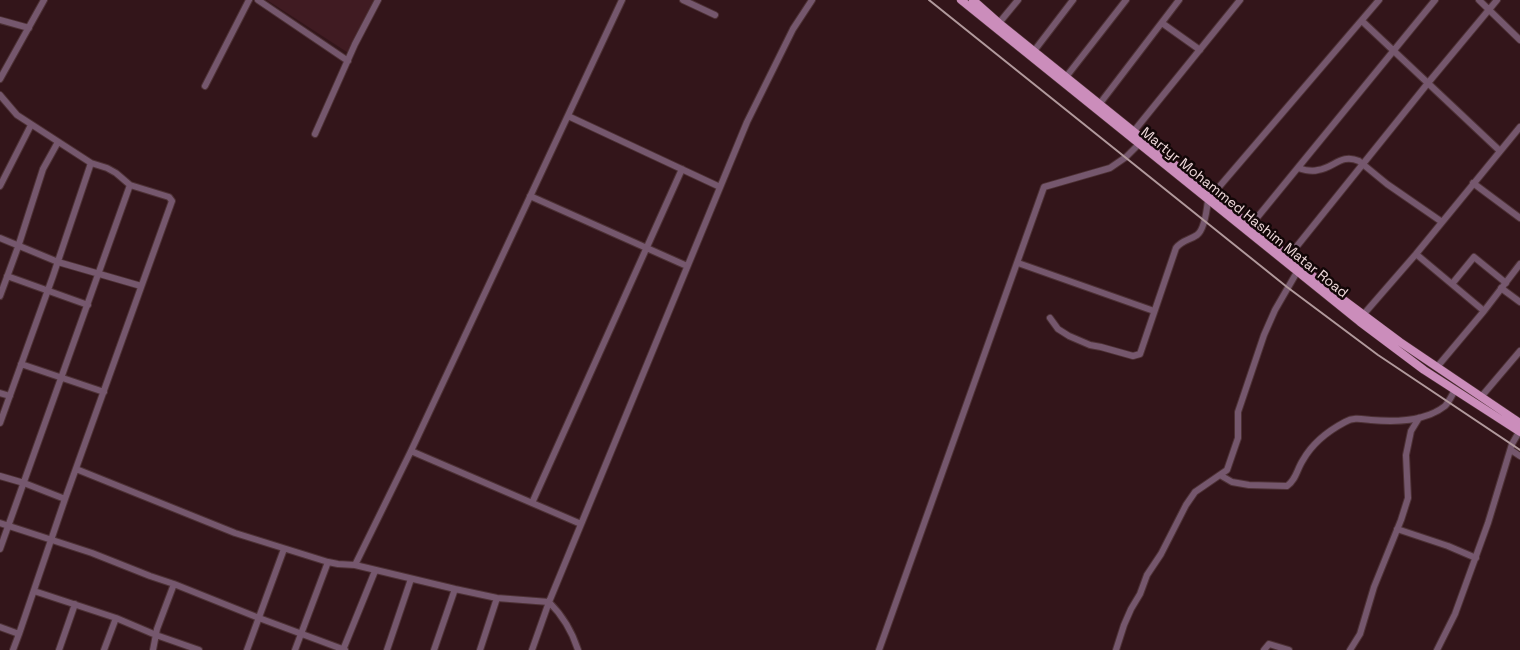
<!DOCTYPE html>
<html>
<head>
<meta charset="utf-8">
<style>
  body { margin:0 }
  canvas { display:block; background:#33151a }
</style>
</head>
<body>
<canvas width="1520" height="650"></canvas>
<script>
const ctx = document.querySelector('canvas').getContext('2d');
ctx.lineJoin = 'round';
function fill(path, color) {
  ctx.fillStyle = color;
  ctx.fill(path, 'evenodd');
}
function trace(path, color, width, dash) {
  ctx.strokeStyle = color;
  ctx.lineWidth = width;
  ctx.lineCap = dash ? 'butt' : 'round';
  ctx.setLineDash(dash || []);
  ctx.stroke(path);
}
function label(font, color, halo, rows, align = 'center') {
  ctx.font = font + ' "Space Grotesk",sans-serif';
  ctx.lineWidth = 5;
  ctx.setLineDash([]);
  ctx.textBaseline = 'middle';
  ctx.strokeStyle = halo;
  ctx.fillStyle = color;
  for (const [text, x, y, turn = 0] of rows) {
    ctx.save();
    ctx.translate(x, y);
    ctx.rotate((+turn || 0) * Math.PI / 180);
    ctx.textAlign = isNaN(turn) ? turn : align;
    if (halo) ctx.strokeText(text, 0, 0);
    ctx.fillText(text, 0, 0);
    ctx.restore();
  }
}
fill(new Path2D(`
  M267,0H375L350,54Z`), '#401b22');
const minor = new Path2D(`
  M258,0L348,61
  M683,0L715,15
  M1479,0L1520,40
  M0,20L29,28
  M1362,21L1500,151
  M999,23L1018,0
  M1162,23L1200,50
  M1034,51L1073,0
  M1066,77L1126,0
  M0,79L44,0
  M205,86L249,0
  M0,95L17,115L91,163L107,168L116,173L130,185L169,197L172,201L65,499
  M1098,106L1179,0
  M568,116L720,187
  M1134,131L1240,0
  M315,134L355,44L378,0
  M1298,168C1304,170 1311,172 1318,170C1334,168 1341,153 1359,161L1387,184L1442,222
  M1473,183L1520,218
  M0,186L31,125
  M1213,194L1379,0
  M530,196L687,266
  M1251,225L1435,0
  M0,238L58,262L141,286
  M1416,254L1484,311
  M1289,256L1428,83L1497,0
  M1018,263L1154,311
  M7,276L88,305
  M1452,284L1474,257L1506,283
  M1501,288L1520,302
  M0,296L18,247L43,169L58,142
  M1363,315L1416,254L1520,127
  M1050,318L1058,329L1069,336L1090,345L1101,347L1133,356L1140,354L1176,248C1182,240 1190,240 1197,235C1204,230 1207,209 1208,200
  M21,364L104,392
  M1437,367L1484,311L1520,264
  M0,393L10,396
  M1481,397L1520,351
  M0,423L53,276L91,163
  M1511,450L1520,456
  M411,451L581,524
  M76,469L235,533L328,562L338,564L355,565L455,589L497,598L549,602C563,616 572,631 578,650
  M1220,475L1232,482L1249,485L1287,486C1296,480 1297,469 1303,460C1312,444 1328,431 1345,422C1354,417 1361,419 1371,420C1395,422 1425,422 1445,406C1449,402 1452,395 1455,390
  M0,476L24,483L65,499L19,634
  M532,503L682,169
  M0,523L92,553L150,576L174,584L157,629L153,650
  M1397,529L1448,546L1476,558
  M0,549L130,185
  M355,565L411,451L622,0
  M174,584L259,618L345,650
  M34,591L116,618L156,635L199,650
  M0,627L19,634L13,650
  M59,650L75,604
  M104,650L116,618
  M247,650L284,549
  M295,650L328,562
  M343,650L375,571
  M387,650L411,579
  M434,650L455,589
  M480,650L497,598
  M532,650L549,602L747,122L793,29L812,0
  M879,650L1044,187L1110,168L1126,157L1139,144
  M1116,650L1124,625L1131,609L1140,594L1147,575L1161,554L1186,505L1195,492L1227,470L1238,438V412L1264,335L1275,310L1297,272
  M1264,650L1269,644L1289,650
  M1350,650L1360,634L1374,587L1401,520L1408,498L1406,455L1411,431L1419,418
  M1437,650L1455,614L1488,523L1512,444L1519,432`);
const major = new Path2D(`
  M961,0L1360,322L1424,370L1520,432
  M973,0L999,23L1333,292L1400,342L1520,423`);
trace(minor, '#4d3135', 8);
trace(major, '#4d3135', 9);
trace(minor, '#75576d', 6);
trace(major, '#cb8dbb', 8);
trace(new Path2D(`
  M929,0L1287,287L1378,355L1520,450`), '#b1999c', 2);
label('14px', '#f0dadc', '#120607', [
  ["Martyr Mohammed Hashim Matar Road",1244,213,39]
]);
</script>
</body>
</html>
